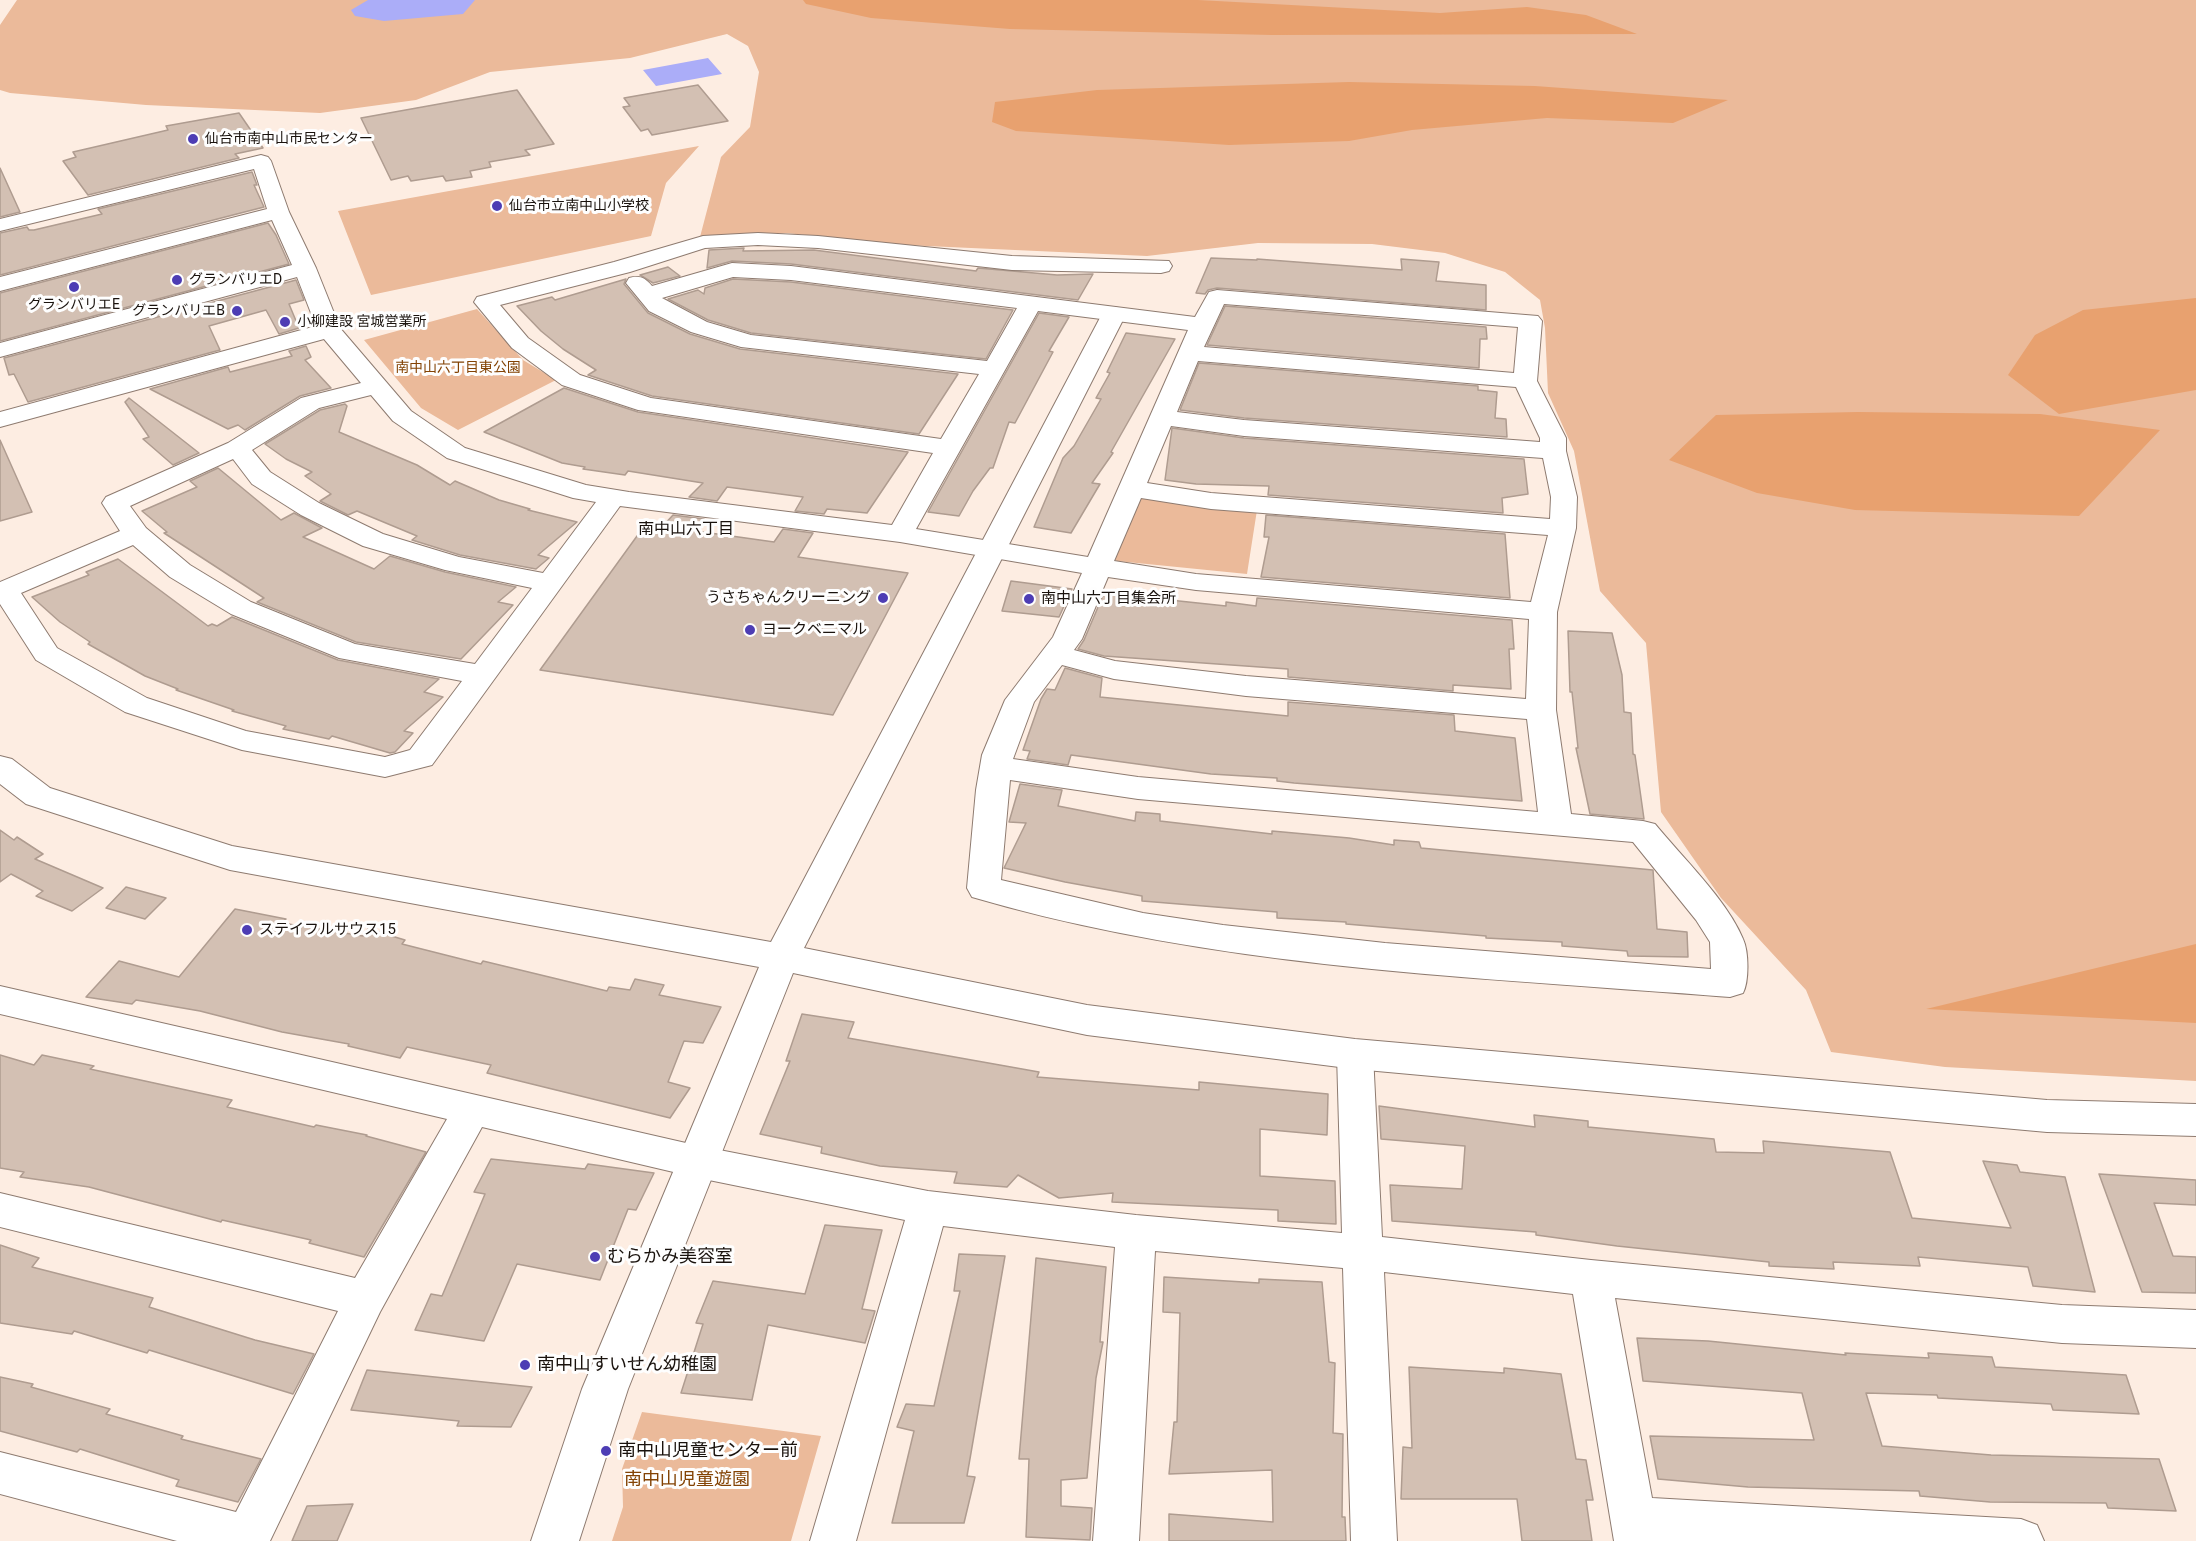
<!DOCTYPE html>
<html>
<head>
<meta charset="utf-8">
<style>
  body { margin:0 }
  canvas { display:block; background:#fdede2 }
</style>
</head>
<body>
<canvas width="2196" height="1541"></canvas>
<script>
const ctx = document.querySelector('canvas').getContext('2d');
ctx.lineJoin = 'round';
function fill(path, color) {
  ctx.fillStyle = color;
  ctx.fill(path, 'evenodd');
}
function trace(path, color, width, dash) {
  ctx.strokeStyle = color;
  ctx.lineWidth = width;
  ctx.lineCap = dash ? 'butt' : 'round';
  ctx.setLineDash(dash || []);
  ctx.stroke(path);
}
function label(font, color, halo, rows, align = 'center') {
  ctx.font = font + ' Roboto,"Noto Sans JP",sans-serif';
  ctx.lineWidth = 6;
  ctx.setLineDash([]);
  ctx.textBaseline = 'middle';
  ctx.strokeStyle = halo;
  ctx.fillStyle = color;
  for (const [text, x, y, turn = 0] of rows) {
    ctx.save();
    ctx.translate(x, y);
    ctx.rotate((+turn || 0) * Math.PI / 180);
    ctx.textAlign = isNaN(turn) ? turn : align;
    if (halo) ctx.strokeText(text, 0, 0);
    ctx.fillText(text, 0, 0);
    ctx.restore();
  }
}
fill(new Path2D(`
  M17,0H2196V1081L1945,1067L1831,1052L1806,990L1721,898L1661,812L1646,643L1600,591L1574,451L1548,393L1545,328L1540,300L1505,272L1445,253L1372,244L1258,243L1147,256L905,245L786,233L700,237L721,157L750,127L759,72L748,46L727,34L630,58L490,72L416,100L320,113L146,105L10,93L0,90V25Z
  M699,146L666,183L651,236L371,295L338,211Z
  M477,309L523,360L556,380L458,430L421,408L364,340Z
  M1141,498L1257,510L1247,574L1117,561L1109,555Z
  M642,1412L821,1436L791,1541H612L623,1507L622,1469Z`), '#ebba9a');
fill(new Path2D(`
  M803,0H1198L1440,13L1527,7L1586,15L1637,34L1272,35L1010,29L871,18L806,4Z
  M1349,82L1535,86L1728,100L1673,123L1547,118L1412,130L1349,141L1229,145L1016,131L992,122L995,102L1097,90Z
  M2196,298V390L2059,414L2008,375L2035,335L2083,310Z
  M1858,412L2040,414L2160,430L2079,516L1855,510L1757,493L1669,460L1716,415Z
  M2196,944V1023L1926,1009Z`), '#e8a16f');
fill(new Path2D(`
  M368,0H475L463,14L384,21L355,16L351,10Z
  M708,58L722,74L656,86L643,70Z`), '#abadf8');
const building = new Path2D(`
  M698,85L728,121L652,135L648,129L641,131L623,107L630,106L624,98Z
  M517,90L554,144L525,150L530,155L489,162L491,167L470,171L472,177L446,181L443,176L411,181L408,176L391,180L361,118Z
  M239,113L263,148L235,154L239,158L88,195L63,161L76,157L73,152L168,130L166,126Z
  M0,168L20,212L0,217Z
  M252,172L257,185H254L264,207L0,275V233L27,227L29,230H34L102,214L98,209Z
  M268,223L276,235L289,264L0,341V293Z
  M744,248L743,251L814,250L976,271L978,268L1057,275L1093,274L1078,300L791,264L732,261L707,268L709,250Z
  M1211,258L1257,260V259L1402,270L1401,259L1439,262L1436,281L1486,285V310L1217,288L1208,290L1205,294L1196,293Z
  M668,267L680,276L653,283L640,275Z
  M626,279L624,284L648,313L690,334L740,349L958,374L919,434L652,396L588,375L596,370L563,349L541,331L517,306L552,297L555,300Z
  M733,279L791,282L1013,310L986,359L751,333L708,320L668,299L698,290L704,294L705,288Z
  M296,280L304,300L289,304L299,328L279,334L266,310L209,326L220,350L28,402L14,374L9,375L4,358Z
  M1225,306L1486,327L1487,339H1480L1479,368L1207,345Z
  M1039,313L1069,317L1049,351L1053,352L1015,423L1009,422L993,468H990L973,491L959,516L928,512Z
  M1126,333L1175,339L1111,452L1113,453L1092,483L1100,484L1071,533L1034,527L1063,458L1074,446L1101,399L1096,398L1110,373L1107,372Z
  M306,346L311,357L305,360L331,388L300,396L245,430L238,425L228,429L150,389L228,367L230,372L292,356L289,351Z
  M1199,363L1478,386V390L1497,392L1495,418L1506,419L1507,437L1244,418L1180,410Z
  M564,388L638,412L908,452L867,513L827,509L824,514L795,511L803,497L727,487L717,501L689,497L703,483L628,471L625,475L583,469L585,467L562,463L484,432Z
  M129,398L199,453L173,465L143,439L149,437L125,402Z
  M345,404L347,406L339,432L417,465L450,485L455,481L499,500L530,509L528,510L577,522L538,555L549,558L536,569L460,555L412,540L417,536L357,511L348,515L320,501L331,494L305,476L312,472L286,459L265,444L320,410Z
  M1172,428L1244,438L1524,459L1528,494L1502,498L1503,513L1268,495L1269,486L1196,484L1165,480Z
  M0,440L32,512L0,521Z
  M218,468L281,520L294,513L322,528L303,537L374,569L390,556L445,572L516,587L498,602L513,605L461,659L356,642L257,602L264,598L164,533L167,532L142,511L197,487L190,481Z
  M673,515L704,519L696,531L774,542L783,529L813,533L798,557L908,573L833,715L540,670L645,525L662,527Z
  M1266,515L1505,534L1510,598L1261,577L1269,537H1264Z
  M118,559L208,626L212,624L217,626L232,617L338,660L439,679L424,692L443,697L404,731L413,733L395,752L390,753L332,736L329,739L283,729L286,726L232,711L234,710L176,690L178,689L145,676L88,644L90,642L60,622L32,597L89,575L86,572Z
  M1011,581L1057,587L1072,589L1059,617L1002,611Z
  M1104,593L1226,606V602L1256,606L1257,598L1512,620L1514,649H1509L1511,689L1453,685V691L1288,677V669L1104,656L1078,649L1084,640Z
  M1568,631L1612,633L1622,675L1624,712L1631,713L1633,754L1635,755L1644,819L1590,814L1576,748H1578L1572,692H1570Z
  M1065,668L1102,678L1100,697L1288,716V702L1454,715L1455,731L1515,738L1522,801L1294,783L1277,781V778L1211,774L1071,755L1068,765L1027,759L1030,751L1023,750L1041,699L1047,689L1055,690Z
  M1020,784L1062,790L1058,806L1135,821L1136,812L1160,814V821L1272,834V831L1349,838L1394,845V840L1419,842L1421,848L1653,870L1657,929L1687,932L1688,957L1628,956L1627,951L1562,946V942L1486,938V936L1346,924V922L1277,918V912L1142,901V896L1065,882L1004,868L1026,823L1009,822Z
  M0,830L14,840L17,837L43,854L35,859L103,888L72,911L36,896L43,891L11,874L0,882Z
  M126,887L166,898L145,919L106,908Z
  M235,909L286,919L282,923L363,936L368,929L405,940L402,944L481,964L483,961L607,991L609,987L630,990L635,979L664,985L659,995L721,1007L703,1043L684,1041L668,1082L690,1088L670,1118L487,1073L491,1065L407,1047L400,1058L348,1046L349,1044L282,1032L200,1011L136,1000L132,1004L86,997L119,961L179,977Z
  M802,1014L854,1022L848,1038L1039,1072L1037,1077L1199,1090V1082L1328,1094L1327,1135L1260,1129V1176L1335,1181L1336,1224L1278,1221V1210L1112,1202L1113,1193L1059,1198L1018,1175L1007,1187L954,1183L957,1172L880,1166L821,1153L822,1147L760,1134L790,1061H786Z
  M0,1055L34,1065L42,1055L94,1066L90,1069L232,1100L227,1107L314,1127L316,1125L367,1135L366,1136L426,1152L364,1257L309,1243L311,1240L222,1220L221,1222L89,1187L20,1177L24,1172L0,1168Z
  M1379,1106L1535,1127L1534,1115L1588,1121V1127L1714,1139L1716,1152L1764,1153L1763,1141L1890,1152L1912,1218L2011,1228L1983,1161L2017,1165L2020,1172L2065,1177L2095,1292L2033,1286L2028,1267L1918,1257L1920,1266L1833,1262L1834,1269L1769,1266V1262L1617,1246L1536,1235V1232L1392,1221L1390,1185L1462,1189L1465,1146L1381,1139Z
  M491,1159L585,1169L588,1164L654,1173L636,1210L628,1209L600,1280L517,1264L484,1341L415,1330L431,1294L442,1296L485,1194L474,1192Z
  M2099,1174L2196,1180V1205L2154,1203L2173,1256L2196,1257V1293L2142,1292Z
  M825,1225L882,1230L862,1309L875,1311L865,1343L768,1325L752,1400L681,1393L703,1324L696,1323L713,1281L805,1294Z
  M0,1245L39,1258L32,1267L153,1298L149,1307L255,1340L314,1354L293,1394L149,1350L147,1353L74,1331L72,1334L0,1323Z
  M959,1254L1005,1256L967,1476L975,1477L964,1523H892L914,1431L897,1427L906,1404L934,1406L960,1291H954Z
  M1036,1258L1106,1267L1100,1342H1103L1096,1378L1087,1478L1061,1480V1506L1092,1508L1090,1540L1026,1537L1029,1459H1019Z
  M1164,1277L1259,1283V1279L1322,1282L1329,1362L1335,1363L1333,1433L1343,1434L1342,1517H1345L1346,1541H1169V1514L1273,1522L1272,1470L1169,1474L1174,1422H1177L1180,1313L1163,1312Z
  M1637,1338L1708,1341L1846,1355L1845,1353L1929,1358L1928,1353L1992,1357L1995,1367L2126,1375L2139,1414L2053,1410L2051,1404L1938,1398L1937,1395L1866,1393L1882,1446L1991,1455L2159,1459L2176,1511L2108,1508L2106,1503L1990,1502L1920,1496L1919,1491L1748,1487L1658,1479L1650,1436L1814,1440L1802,1393L1643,1381Z
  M1409,1367L1504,1373V1368L1561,1374L1576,1459L1586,1460L1593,1500H1586L1592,1541H1522L1517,1499H1401L1403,1447L1412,1448Z
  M367,1370L532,1387L511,1427L457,1426L459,1421L351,1410Z
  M0,1377L33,1384L31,1387L110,1409L106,1414L183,1436L181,1439L261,1459L238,1502L176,1486L179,1480L80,1449L77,1452L0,1431Z
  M353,1504L337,1541H292L307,1506Z`);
fill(building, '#d3c0b3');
trace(building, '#af9c90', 1.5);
const minor = new Path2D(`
  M261,155L268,157L271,161L289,212L316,268L340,328L411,411L465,448L586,485L629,492L892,525L933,453L638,410L562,385L512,348L474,302L477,297L614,262L703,236L758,233L818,236L1012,256L1169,261L1172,266L1169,271L1161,273L1012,270L818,248L758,245L705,248L630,272L500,305L528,338L580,375L651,398L941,439L979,374L741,347L691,332L649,311L626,283L629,278C640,275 645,278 652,286L732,263L791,266L1195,317L1209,292L1217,290L1538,316L1542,321L1537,381L1566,438V451L1577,497L1576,528L1557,612L1556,710L1571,814L1643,821L1655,824C1682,857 1727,900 1743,939C1749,952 1749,982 1743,993L1730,997C1477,977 1217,969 972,897L967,888L976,790L982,755L1005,700L1053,637L1082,573L900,542L620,506L432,765L385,777L242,750L125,712L36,660L0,604V582L120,531L102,503L106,497L228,443L301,398L361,383L324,339L0,427V412L316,326L297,277L0,357V343L292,265L272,220L0,291V277L267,209L254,169L0,231V219ZM733,277L791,280L1017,308L987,361L751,335L707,322L662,298ZM1224,304L1518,327L1514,373L1204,347ZM1038,311L1188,330L1088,557L916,529ZM1198,361L1516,387L1540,438V442L1244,420L1177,412ZM371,395L393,421L447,458L573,498L596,502L543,573L459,557L383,534L319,503L270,472L252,450L319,408ZM1171,426L1244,436L1543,458L1551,497L1550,519L1211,493L1147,483ZM233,459L252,484L301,515L363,546L445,570L532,588L475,664L355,644L251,602L190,565L146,528L130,506ZM1141,498L1211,509L1548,535L1531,602L1196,574L1114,561ZM133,545L170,577L231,614L339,658L462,681L410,750L385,757L246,731L147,698L57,648L21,593ZM1108,577L1196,590L1529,619L1526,699L1246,676L1115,661L1074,650L1082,639ZM1062,665L1114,679L1246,696L1527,719L1538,812L1138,777L1013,759L1034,702ZM1010,780L1138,799L1633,842L1696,920L1710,942L1711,969L1385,943L1223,925L1143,913L1001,880Z
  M0,986L699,1146L928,1191L1136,1215L1342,1233L1337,1054L1342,1044L1355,1040L1368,1044L1373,1054L1382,1237L1591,1260L2062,1305L2196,1310V1348L2062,1343L1615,1298L1652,1498L2021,1519L2037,1525L2044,1541H1614L1573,1294L1384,1272L1397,1541H1351L1343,1268L1155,1251L1139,1541H1093L1115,1247L943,1226L856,1541H810L905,1220L699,1178L482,1127L380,1312L270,1541H177L0,1494V1452L236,1512L338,1311L0,1227V1193L355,1278L447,1119L0,1014Z`);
const tertiary = new Path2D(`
  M1114,307L1122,309L1126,314L804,948L1087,1005L1355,1039L2047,1100L2196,1104V1136L2047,1132L1355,1069L1087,1035L793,973L628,1389L579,1541H531L582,1389L759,967L230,870L26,804L0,784V756L12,759L50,788L232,846L771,942L1102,314L1106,309Z`);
trace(minor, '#8e7b70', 2);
trace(tertiary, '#8e7b70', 2);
fill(minor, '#fff');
fill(tertiary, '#fff');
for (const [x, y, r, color] of [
  [193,139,6,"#4d3db4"],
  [497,206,6,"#4d3db4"],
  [177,280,6,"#4d3db4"],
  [74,287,6,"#4d3db4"],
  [237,311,6,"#4d3db4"],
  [285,322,6,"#4d3db4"],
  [883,598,6,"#4d3db4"],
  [1029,599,6,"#4d3db4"],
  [750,630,6,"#4d3db4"],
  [247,930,6,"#4d3db4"],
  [595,1257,6,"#4d3db4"],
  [525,1365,6,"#4d3db4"],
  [606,1451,6,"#4d3db4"]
]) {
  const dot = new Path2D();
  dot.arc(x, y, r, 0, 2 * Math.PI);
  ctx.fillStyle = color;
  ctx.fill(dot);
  trace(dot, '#fefefe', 2);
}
label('14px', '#19120d', '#fefefe', [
  ["仙台市南中山市民センター",205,139],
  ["仙台市立南中山小学校",509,206],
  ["グランバリエD",189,280],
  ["グランバリエE",74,305,"center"],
  ["グランバリエB",225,311,"right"],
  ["小柳建設 宮城営業所",297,322]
], 'left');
label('14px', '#834304', '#fefefe', [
  ["南中山六丁目東公園",458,368]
]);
label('15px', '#19120d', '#fefefe', [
  ["うさちゃんクリーニング",871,598,"right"],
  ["南中山六丁目集会所",1041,599],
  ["ヨークベニマル",762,630],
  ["ステイフルサウス15",259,930]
], 'left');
label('16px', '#19120d', '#fefefe', [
  ["南中山六丁目",686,530]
]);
label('18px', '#19120d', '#fefefe', [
  ["むらかみ美容室",607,1257],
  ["南中山すいせん幼稚園",537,1365],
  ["南中山児童センター前",618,1451]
], 'left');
label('18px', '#834304', '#fefefe', [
  ["南中山児童遊園",687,1480]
]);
</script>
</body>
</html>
